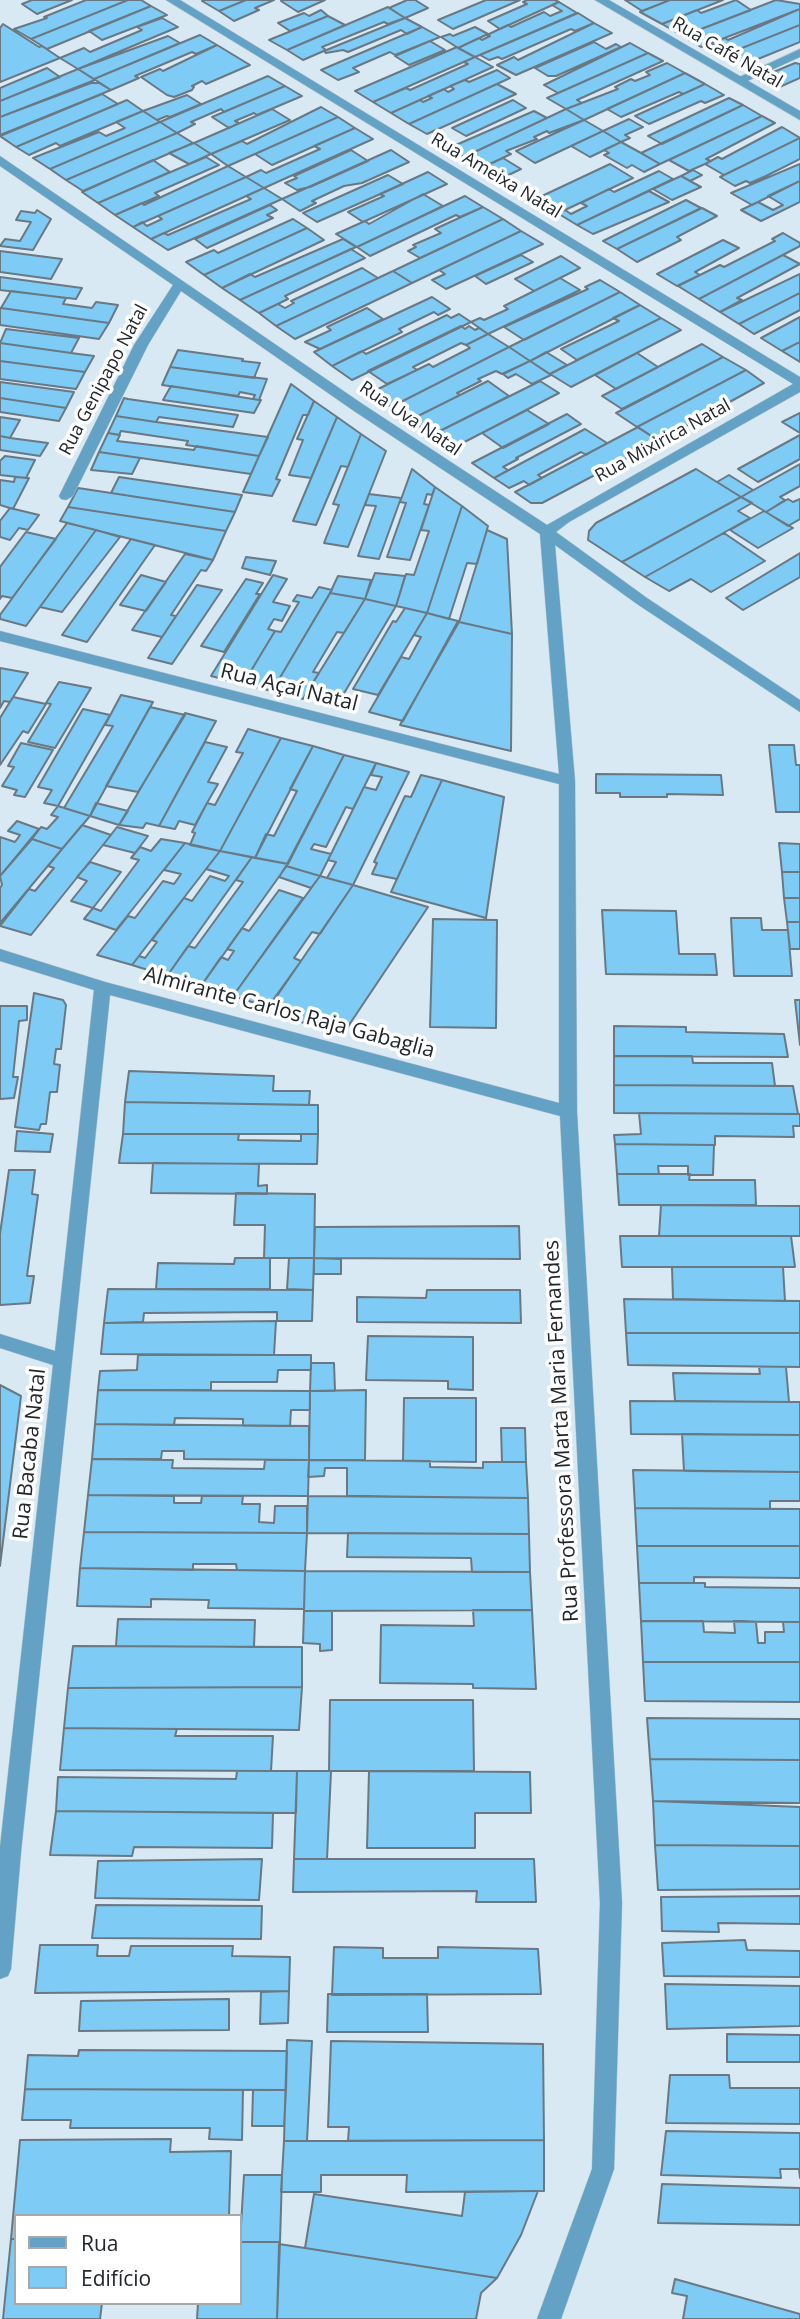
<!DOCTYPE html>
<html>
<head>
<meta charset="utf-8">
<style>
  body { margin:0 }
  #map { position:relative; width:800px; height:2319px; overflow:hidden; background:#d8e9f4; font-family:"Open Sans",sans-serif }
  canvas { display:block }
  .legend { position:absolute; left:14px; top:2214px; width:228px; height:91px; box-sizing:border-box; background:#fff; border:2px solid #a6a9aa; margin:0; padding:9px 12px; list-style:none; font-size:21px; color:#21272b }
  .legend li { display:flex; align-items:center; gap:14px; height:35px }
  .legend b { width:35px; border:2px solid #a6a9aa }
</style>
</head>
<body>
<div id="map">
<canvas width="800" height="2319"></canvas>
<ul class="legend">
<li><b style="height:9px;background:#63a2c4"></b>Rua</li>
<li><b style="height:19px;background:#7eccf6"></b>Edifício</li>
</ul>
</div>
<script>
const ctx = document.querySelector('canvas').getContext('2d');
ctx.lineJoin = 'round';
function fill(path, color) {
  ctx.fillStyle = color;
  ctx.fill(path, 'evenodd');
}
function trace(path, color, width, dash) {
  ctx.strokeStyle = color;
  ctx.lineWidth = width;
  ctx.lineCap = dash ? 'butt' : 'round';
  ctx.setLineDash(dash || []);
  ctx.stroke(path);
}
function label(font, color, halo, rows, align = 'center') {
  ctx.font = font + ' "Open Sans",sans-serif';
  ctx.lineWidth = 7;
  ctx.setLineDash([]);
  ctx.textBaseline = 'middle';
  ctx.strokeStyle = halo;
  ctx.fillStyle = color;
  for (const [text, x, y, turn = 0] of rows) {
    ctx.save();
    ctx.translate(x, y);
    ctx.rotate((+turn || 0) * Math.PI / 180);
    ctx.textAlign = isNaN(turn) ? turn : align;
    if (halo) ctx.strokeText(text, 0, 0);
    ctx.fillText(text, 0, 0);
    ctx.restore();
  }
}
const building = new Path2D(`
  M32,0H72L37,14L22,4Z
  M86,0H128L31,39L14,29L47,18L44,17Z
  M128,0H141L151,6L47,49L31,39Z
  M205,0H246L219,11L202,1Z
  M246,0H274L255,8L259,10L234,21L219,11Z
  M284,0H325L298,12L281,1Z
  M407,0H415L428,8L405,18L389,8Z
  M486,0H520L453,29L438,20Z
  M555,0L559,2L500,29L488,21L527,4L523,2L527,0Z
  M625,0H670L642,11Z
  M670,0H723L662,24L640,12Z
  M736,0L751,10L683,36L662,24L697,10L701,13Z
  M776,0L800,4V9L701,47L683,36Z
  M559,2L577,13L475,57L458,48L479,38L482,40L490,36L487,35L508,25L511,27L544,12L550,16L562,11L552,5Z
  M151,6L167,15L102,40L89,31Z
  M388,7L405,18L388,24L384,22L322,47L326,50L303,60L287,50Z
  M800,9V25L727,54L711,43L725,38L728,40Z
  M321,10L328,16L290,31L278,23L304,13L309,16Z
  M578,13L594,23L575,31L571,29L502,59L498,57L489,60L480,55Z
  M328,16L345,25L287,50L269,40Z
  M162,18L178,27L78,69L60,58L84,48L90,52L142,30L137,27Z
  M405,18L422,27L407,34L401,30L348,52L343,50L326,53L324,51Z
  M594,23L612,33L516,75L497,65L514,57L518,60Z
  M3,24L39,47L42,46L60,58L0,82V28Z
  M800,25V42L758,59L745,64L727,54Z
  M422,27L440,37L395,55L390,52L353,68L359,72L338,80L321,70Z
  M475,27L488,34L458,48L441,37L450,34L453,36Z
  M200,35L217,45L196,54L192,52L135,76L139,78L111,90L94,79Z
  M168,36L180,43L94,79L78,69Z
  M430,41L445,50L409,65L395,56Z
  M594,42L606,49L616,44L621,47L556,76H548L535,68Z
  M630,43L648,53L558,93L544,85Z
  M217,45L250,65L206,84L202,81L192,86L194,87L192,90L174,97L167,95L141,77L160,69L163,71Z
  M457,47L475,57L373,102L355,91Z
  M648,53L663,61L577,100L582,103L566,109L547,98Z
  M475,57L493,67L391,113L373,102L406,88L410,90L468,64L464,62Z
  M667,63L685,73L584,120L566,109L618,89L615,87L631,79L635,81L650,75L646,72Z
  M795,63L800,64V78L775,89L757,79Z
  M47,68L60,77L0,101V88Z
  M78,69L95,80L0,117V101Z
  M497,70L510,78L409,124L391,113L420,100L423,102L432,98L428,96L444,89L448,92L454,89L450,86L465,80L469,82Z
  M685,73L705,84L683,94L679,92L621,117L607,109Z
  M268,76L285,86L224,112L221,109L191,122L195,124L177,133L160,122Z
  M91,83H99L111,90L0,135V117Z
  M497,84L516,94L427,134L409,124Z
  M705,84L724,95L705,103L701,101L649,124L635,116Z
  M285,86L302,96L257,115L254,113L235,121L239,123L229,128L212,117Z
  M102,94L118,104L16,147L0,136Z
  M187,95L201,104L170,117L167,116L157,120L143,111Z
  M729,98L743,105L662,144L648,136Z
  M127,100L143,111L60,146L56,143L29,155L16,147Z
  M513,100L526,108L466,136L452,128Z
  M743,105L762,116L660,164L641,153Z
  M321,107L338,117L228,166L211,154L242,141L247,144Z
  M272,109L290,120L211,154L194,143Z
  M566,109L584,120L549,133L547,131L534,137L537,139L506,151L511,154L481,168L464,157Z
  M143,111L160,122L50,169L33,158L99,132L106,136L125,128L116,122Z
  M534,111L547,118L464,157L449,148Z
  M762,116L775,123L706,159L711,161L705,164L689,171L669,160Z
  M338,117L355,128L272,165L255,154Z
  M629,119L643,127L625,135L630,138L621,142L603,131Z
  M584,120L603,131L535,163L516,151Z
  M160,122L177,133L66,180L50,169Z
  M782,127L800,138L724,175L705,164L718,157L722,159Z
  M355,128L373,139L264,188L246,177L261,170L266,173L320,149L314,146Z
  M603,131L621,142L590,157L571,146Z
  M177,133L193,143L83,191L66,180Z
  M800,138V159L766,176L750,183L746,181L735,186L720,177Z
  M621,142L641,153L660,164L644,172L632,165L627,168L604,155L609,153L604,150Z
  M194,143L211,154L189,164L169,153Z
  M351,150L368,161L310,187L297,190L285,183L297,178L294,176Z
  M391,150L409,162L362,183L344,186L312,201L316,203L300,211L282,199Z
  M206,157L219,165L155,193L159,196L115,215L98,203Z
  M503,158L521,169L500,179L481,168Z
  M153,160L170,172L98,203L82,192Z
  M610,164L633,178L565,210L542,196Z
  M800,164V181L752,205L731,193Z
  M228,166L246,177L133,227L115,215L142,203L144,205Z
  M693,170L702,175L690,181L681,176Z
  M659,171L673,179L577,225L559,214L565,210L571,214L587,206L581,203L609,189L614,192Z
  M428,172L447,184L363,222L348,212L384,196L380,194Z
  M388,175L403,184L317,222L303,213Z
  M681,176L701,187L672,200L653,189Z
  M246,177L264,188L151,239L133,227L142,222L147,226L162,219L158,216Z
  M800,181V202L761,221L741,210L758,202L773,210L783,205L768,196Z
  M264,188L282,199L168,250L151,239L164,233L168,235L251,199L246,196Z
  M649,191L669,202L593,234L577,225Z
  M423,194L443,206L357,247L336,234L365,221L369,224Z
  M465,196L483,207L460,217L456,215L370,256L357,247Z
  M686,200L701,208L617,249L603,241Z
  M270,205L277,210L267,215L273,218L207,248L195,239Z
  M483,207L503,219L420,258L408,251L416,247L413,245L441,233L435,229Z
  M702,208L717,216L677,237L681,240L637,262L617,249Z
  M37,210L51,219L33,250L0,246L5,239L20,241L31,222L16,220L21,211L35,213Z
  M293,219L307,228L204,275L186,262L214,250L218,253Z
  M503,219L521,231L412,283L393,271Z
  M307,228L324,240L222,288L204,275Z
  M521,231L543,244L446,289L432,280L445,274L439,270Z
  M783,233L800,243V246L699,299L678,286L720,265L724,267L775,241L772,239Z
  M343,239L356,247L240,300L222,288L250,274L255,277Z
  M723,240L739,248L695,272L700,275L677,286L657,274Z
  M351,249L365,258L285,296L288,299L259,313L240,300Z
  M0,251L62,259L51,279L0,272Z
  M521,255L533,262L486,284L475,276Z
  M783,255L800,264L737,298L742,300L720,312L699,299Z
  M561,256L580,268L534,291L515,279Z
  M362,268L378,278L276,326L259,313L278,304L285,308L294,303L291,301Z
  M393,271L412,283L295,339L276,326Z
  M800,274V293L739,324L720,312Z
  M0,277L82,288L76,299L0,290Z
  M560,278L580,290L488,334L471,322L480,318L484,320L508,309L504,306Z
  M600,280L620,292L524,340L504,327L588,289L585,287Z
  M11,291L66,298L63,304L92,308L96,302L118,305L109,323L1,308Z
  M620,292L640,305L530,361L509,347Z
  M800,293V310L754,334L739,324Z
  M432,297L450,309L438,315L434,312L399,329L402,332L332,366L314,352Z
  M640,305L661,318L577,360L561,349L619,321L613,318Z
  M0,308H1L109,323L99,339L0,325Z
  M367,308L383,319L320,349L305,342L331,330L327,327Z
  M459,314L471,322L352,380L332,366L362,351L366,354L447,315L451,318Z
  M800,317V342L782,351L761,338Z
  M661,318L681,330L571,387L550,374Z
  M461,326L465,329L469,326L475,330L479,328L488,334L466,345L461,343L413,367L417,370L387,384L368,371Z
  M6,329L79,338L71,353L0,343Z
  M488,334L509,347L391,407L370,393L429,364L433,367L470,348L466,345Z
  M800,342V362L782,351Z
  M0,343L71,353L94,356L85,372L0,361Z
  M702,344L723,357L622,409L602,396Z
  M509,347L530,361L502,374L496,371L478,379L481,381L457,393L460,395L410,420L391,407Z
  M178,350L243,359L242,361L260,363L254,378L170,367Z
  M546,352L567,365L550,374L530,361Z
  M637,353L658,367L616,389L595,375Z
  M723,357L746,370L637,427L616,413Z
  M0,361L85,372L76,389L0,379Z
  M530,361L551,375L532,384L516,374L508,378L503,374Z
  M170,367L185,369L267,379L259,400L253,399L255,395L240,392L238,396L162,385Z
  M746,370L764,383L659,441L637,427Z
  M488,381L509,396L432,435L410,420Z
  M540,381L559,393L451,449L432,435Z
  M0,382L74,392L66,408L0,398Z
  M291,384L314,401L308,415H303L276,479L280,480L272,496L243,492Z
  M171,386L259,400H261L254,413L163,400Z
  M0,398L66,408L59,421L0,412Z
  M124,398L128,399L238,415L233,427L159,417L156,422L116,416Z
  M314,401L337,417L311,478L289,475L303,440L297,439Z
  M527,410L549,424L503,448L482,433Z
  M800,413V433L782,422Z
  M567,414L581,424L516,458L518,459L503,467L508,470L494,478L472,463Z
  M116,416L156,422L268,437L259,456L186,445L188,441L121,431L119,435L108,433Z
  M0,417L20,420L10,438L0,436Z
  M337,417L361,434L348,467L341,466L316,525L293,521Z
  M638,427L659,441L542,503H531L515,492Z
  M585,429L607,443L586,455L581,452L538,475L542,478L529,485L524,481L509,488L494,478Z
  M108,433L120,435L117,441L194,450L196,446L259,456L251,474L99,452Z
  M361,434L386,451L348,547L324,543L339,505L333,504Z
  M800,435V459L758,482L738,469Z
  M0,436L10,438L48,443L40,456L0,450Z
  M99,452L140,458L132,474L91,470Z
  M5,456L35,460L26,478L0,475V461Z
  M800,464V486L780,497L785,500L766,512L741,497Z
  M412,469L435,487L432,495L427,494L424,504L429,505L410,560L387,557L406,503L400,502Z
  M696,469L741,497L622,562L588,540L589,531L596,523Z
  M729,475L753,490L741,497L717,482Z
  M15,477L29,478L13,509L0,505V480L14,482Z
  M119,477L242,495L235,512L111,493Z
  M435,487L462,506L427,613L396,606L406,574L414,575L429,531L421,530Z
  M78,488L111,493L235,512L226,531L68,507Z
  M369,494L401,498L379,559L358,556L376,506L365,505Z
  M741,497L752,503L738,511L750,518L645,577L622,562Z
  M788,499L793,502L800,499V519L788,526L766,512Z
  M462,506L488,526L477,564L467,563L449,619L427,613Z
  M68,507L226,531L213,560L60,521Z
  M10,508L39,515L28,530L19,528L10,540L0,537V521Z
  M764,511L793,528L758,548L730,530Z
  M67,523L96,530L26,626L0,619V615Z
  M96,530L120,537L62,612L40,607Z
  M487,530L507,539L512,634L459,622Z
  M26,532L56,539L12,598L2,596L0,599V567Z
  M724,533L765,561L711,592L691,579L669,591L645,577Z
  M131,539L155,545L87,642L62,635Z
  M800,553V577L743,610L726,598Z
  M185,554L213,560L206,571L201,570L171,615L176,616L162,637L132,630Z
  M246,557L276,561L270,575L242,568Z
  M375,573L405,576L396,606L365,599Z
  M141,575L166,582L146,611L120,605Z
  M273,575L287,579L273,602L290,606L282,621L274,619L268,629L275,631L243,684L211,676Z
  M338,576L371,580L365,599L330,593Z
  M246,579L263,583L256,594H260L224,652L201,646Z
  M197,585L222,590L172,664L148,658Z
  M319,587L332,590L272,691L243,684L275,631L281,632L299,602L293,601L297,595L312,598Z
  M330,593L365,599L344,633L337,632L313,672L319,673L303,699L272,691Z
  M365,599L396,606L340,700L307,692Z
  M405,608L427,613L378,695L353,689L393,621L396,622Z
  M427,613L458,621L403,721L369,712L401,657L409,659L421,637L414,635Z
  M459,622L512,634L511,751L400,725Z
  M0,668L28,673L10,702L4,701L0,708Z
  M59,682L91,688L55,748L28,742L51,704L46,703Z
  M121,695L153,702L90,816L64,808L113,726L105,725Z
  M13,697L46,704L28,733L23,731L0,765V718Z
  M150,707L185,715L138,792L106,786Z
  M83,709L110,715L58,806L44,803L52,790L38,787Z
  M185,713L216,721L159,826L146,823L143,828L119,825Z
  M248,729L281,738L220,851L190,845L195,833L192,832L207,803L215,805L243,753L236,752Z
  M281,738L313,746L255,858L220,851Z
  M205,742L227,747L208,782L218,784L207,803L195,825L179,821L175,829L159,826Z
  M21,743L53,750L25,797L14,795L17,790L2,786L14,767L8,766Z
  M769,745H794L796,765H800V812H776Z
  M313,746L344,755L288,864L255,858L266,834L274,836L297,791L290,789Z
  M344,755L376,763L353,809L346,807L326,847L314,844L311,849L331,854L320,876L286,866Z
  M376,763L409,772L353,885L327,878L336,862L328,860L364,787L376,790L382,777L371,775Z
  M596,774L721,775L723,795L667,794V797H620V793H596Z
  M421,775L442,780L397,879L372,874L377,863L374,862L405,796L411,797Z
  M442,780L504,797L486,918L391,892Z
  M96,803L128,811L119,825L90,816Z
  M58,806L90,816L62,849L32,839L41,827L47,829L58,817L51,815Z
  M17,821L39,829L0,876V837L15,842L20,835L8,831Z
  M82,825L111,835L31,935L0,926L29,889L35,891L54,868L48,866Z
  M117,827L148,836L135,853L103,845Z
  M32,839L62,849L0,923V888L2,885L0,876Z
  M161,839L185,843L116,930L84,919L93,908L101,911L139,860L131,858L140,847L151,851Z
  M185,843L220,851L132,965L97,955L128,916L135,918L163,881L174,884L181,874L164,870Z
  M779,843L800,844V872H782Z
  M220,851L252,857L167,976L132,965L139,956L145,958L157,942L152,940L184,898L192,901L210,876L225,881L229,876L206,869Z
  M252,857L288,864L201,986L167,976L188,946L195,948L243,882L236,880Z
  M90,862L121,872L93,908L71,901L87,881L77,877Z
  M286,866L320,876L311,888L279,877Z
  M782,872H800V898H784Z
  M320,876L353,885L320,934L312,932L294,958L301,961L268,1007L233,996Z
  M353,885L428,907L343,1034L266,1012Z
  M279,890L303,898L233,996L201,986L221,957L228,960L234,951L227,949L242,928L249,931Z
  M784,898H800V922H787Z
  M602,910L676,911L679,954H715L717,975L606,974Z
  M731,918H761L762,930H788L792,976H734Z
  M433,919L497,920L496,1028L430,1027Z
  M787,922H800V949H790Z
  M34,993L63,1000L66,1005L61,1049H56L54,1064L60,1065L57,1092H50L46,1124H41L39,1130L15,1127Z
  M795,1000H800V1045Z
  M0,1006H27V1020L19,1021L13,1077H18L14,1098L0,1099Z
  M614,1026L686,1027V1032L784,1034L788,1057L614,1056Z
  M614,1056H692L693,1063H772L775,1086L614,1085Z
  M129,1071L274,1076L273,1091H310L309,1105L125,1102Z
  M614,1085L793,1086L798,1114L614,1113Z
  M125,1102L318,1105V1134H123Z
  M639,1113L800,1114V1126H793L794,1137L715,1136V1145L615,1144L614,1135L641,1134Z
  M17,1131L53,1134L50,1152L15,1151Z
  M123,1134H239L238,1140L301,1141V1134H318L317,1164L119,1163Z
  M615,1144L714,1145L713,1175H688V1166H658L659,1174H617Z
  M153,1163L259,1164L258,1186L267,1185V1194L151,1193Z
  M9,1170H35L32,1194L38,1195L27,1276H34L30,1303L0,1305V1234Z
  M617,1174H690L689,1180H755L756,1205H619Z
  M236,1193L315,1194L314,1258H264L265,1225H234Z
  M661,1205L800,1206V1236H659Z
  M519,1226L520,1259L314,1258L315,1227Z
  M620,1236H791L795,1267H622Z
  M235,1258H270V1289H156L158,1263L234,1264Z
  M289,1258H314L313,1290L287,1289Z
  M314,1258L341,1259V1274H314Z
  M672,1267H783L785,1301L673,1299Z
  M108,1289L313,1290L312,1321H277V1312L144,1313L143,1322L104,1323Z
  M427,1290H520L521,1323L357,1322V1297L426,1298Z
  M624,1299L800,1301V1333H626Z
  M276,1321L274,1355L101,1354L104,1323Z
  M626,1333H800V1367L628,1365Z
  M368,1336L473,1337V1390L448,1389V1381L366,1380Z
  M138,1355H311V1370H278L277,1382H211V1390H98L100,1371L137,1370Z
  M311,1363H334L335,1391H310Z
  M759,1367H786L789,1402L675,1401L673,1373L760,1374Z
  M0,1385L21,1396L0,1566Z
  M98,1390L310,1391V1410H291L290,1426H243V1419L175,1418L174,1425L95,1424Z
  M366,1390L365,1460H309L310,1391Z
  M404,1398H476V1462L403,1461Z
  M630,1401L800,1402V1435L631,1434Z
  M95,1424L309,1426V1460L184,1459V1451H162L161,1459H92Z
  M501,1428H525L526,1462H502Z
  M682,1434L800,1435V1472L684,1471Z
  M92,1459L173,1460L172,1468L264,1469L265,1460H309L308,1496L88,1495Z
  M309,1460L430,1461V1467L483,1468V1462H526L528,1498L347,1496V1468H325L324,1476L308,1477Z
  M633,1470L800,1472V1501H770V1509L635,1508Z
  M88,1495L174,1496V1503H201L202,1496H243L242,1504H260L259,1522L274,1523L275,1506H307V1533L84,1532Z
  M308,1496L528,1498L529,1534L307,1533Z
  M635,1508L800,1509V1546H637Z
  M84,1532L307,1533L305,1571L237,1570L236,1564H193V1570L80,1568Z
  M348,1533L529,1534L530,1572H472L471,1558L347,1557Z
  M637,1546H800V1578L694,1577V1583H639Z
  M80,1568L305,1571L304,1609L208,1608L209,1600L151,1599V1607L77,1606Z
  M305,1571L530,1572L532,1610L304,1611Z
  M639,1583H705V1587L800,1588V1622L641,1621Z
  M473,1610H532L536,1689L473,1688V1684L380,1683L381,1625L474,1626Z
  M304,1611H332V1650L320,1651V1644L303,1643Z
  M118,1619L255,1620L254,1647L116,1646Z
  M641,1621H703L704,1632L735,1633L734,1621L756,1622L758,1643H765V1632H784L783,1622H800V1662H643Z
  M73,1646L302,1647V1687L68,1688Z
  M643,1662H800V1702L645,1701Z
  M302,1687L299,1730L64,1728L68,1688Z
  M330,1700H473L474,1771H329Z
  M647,1718L800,1719V1760L650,1759Z
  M64,1728L177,1729L175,1736H273L271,1771L60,1770Z
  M650,1759L800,1760V1803L653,1801Z
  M237,1771H297L296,1813L56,1811L58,1777L236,1779Z
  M297,1771H331L327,1859H294Z
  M369,1771L530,1772L531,1813H475V1848H367Z
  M653,1801L800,1807V1846L655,1845Z
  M56,1811L273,1813L272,1848L134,1847L132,1856L50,1855Z
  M655,1845L800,1846V1889L658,1890Z
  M262,1859L259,1900L95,1898L98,1861Z
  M294,1859H534L536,1902H476L477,1891L293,1892Z
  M800,1896V1924L718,1923L719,1932L662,1931L661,1897Z
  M96,1905L262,1906L261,1939L92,1938Z
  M745,1940L747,1950L800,1951V1977L664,1976L662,1943Z
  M40,1945H98L97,1956H129L131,1946H233L232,1956L290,1957L289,1991L35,1993Z
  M334,1947L383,1948V1958H438V1947L538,1949L541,1994L332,1995Z
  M665,1984L800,1986V2026L667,2029Z
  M289,1991L288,2023L260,2024L261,1992Z
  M328,1994H427L428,2032H327Z
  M229,1999V2030L79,2031L81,2001Z
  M727,2034L800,2035V2062H727Z
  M287,2040L312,2041L307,2141H284Z
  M331,2041L543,2044L544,2140L348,2141L349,2127H328Z
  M79,2050L287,2051L286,2090L25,2089L28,2055L78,2056Z
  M670,2075H729L730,2088H800V2124L666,2123Z
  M25,2089L243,2090L242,2140L209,2139L210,2128H70L71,2120H22Z
  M253,2090H286L284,2126H252Z
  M666,2131L800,2133V2178L799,2169H780L781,2178L661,2175Z
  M171,2139L170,2152L231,2151L229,2216H16V2239H11L20,2140Z
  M544,2140V2191L406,2192L407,2175H321V2192H281L284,2141Z
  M244,2175H282L280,2242H240Z
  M662,2184L800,2188V2225L658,2223Z
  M538,2191L521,2235L497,2278L305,2248L314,2194L462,2216L465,2192Z
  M11,2239H16V2303H102L100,2319H3Z
  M240,2242H280L277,2319H197L198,2303H240Z
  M279,2244L305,2248L497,2278L481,2293L476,2319H277Z
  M675,2279L800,2314V2319H683L687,2296L672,2293Z`);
fill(building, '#7eccf6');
trace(building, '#697882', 2);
const service = new Path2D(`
  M800,49V57L743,83L733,80Z`);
const minor = new Path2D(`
  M166,0H180L800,377V392L569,522L556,532L647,598L800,700V712L637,604L555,545L575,781L577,1112L622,1903L614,2169L561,2319H537L592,2169L600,1903L560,1116L110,995L21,1852L11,1969L8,1976L0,1979V1847L53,1365L0,1348V1334L55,1351L94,990L0,961V949L105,982L559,1103V784L0,641V631L559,774L540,534L354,411L181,291L148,345L73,496L66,500L61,499L59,496L134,345L173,285L0,166V156L364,405L547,525L793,384Z
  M595,0H609L800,111V120Z`);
trace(service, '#b7c6d0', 1);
trace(minor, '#b7c6d0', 1);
fill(service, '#63a2c4');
fill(minor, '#63a2c4');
label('18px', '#21272b', '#fff', [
  ["Rua Café Natal",727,53,30],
  ["Rua Ameixa Natal",496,176,31],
  ["Rua Genipapo Natal",104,380,-62],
  ["Rua Uva Natal",410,419,34],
  ["Rua Mixirica Natal",663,441,-29]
]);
label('21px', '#21272b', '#fff', [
  ["Rua Açaí Natal",289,688,14],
  ["Almirante Carlos Raja Gabaglia",289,1013,15],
  ["Rua Professora Marta Maria Fernandes",562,1431,-93],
  ["Rua Bacaba Natal",30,1454,-84]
]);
</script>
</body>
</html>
